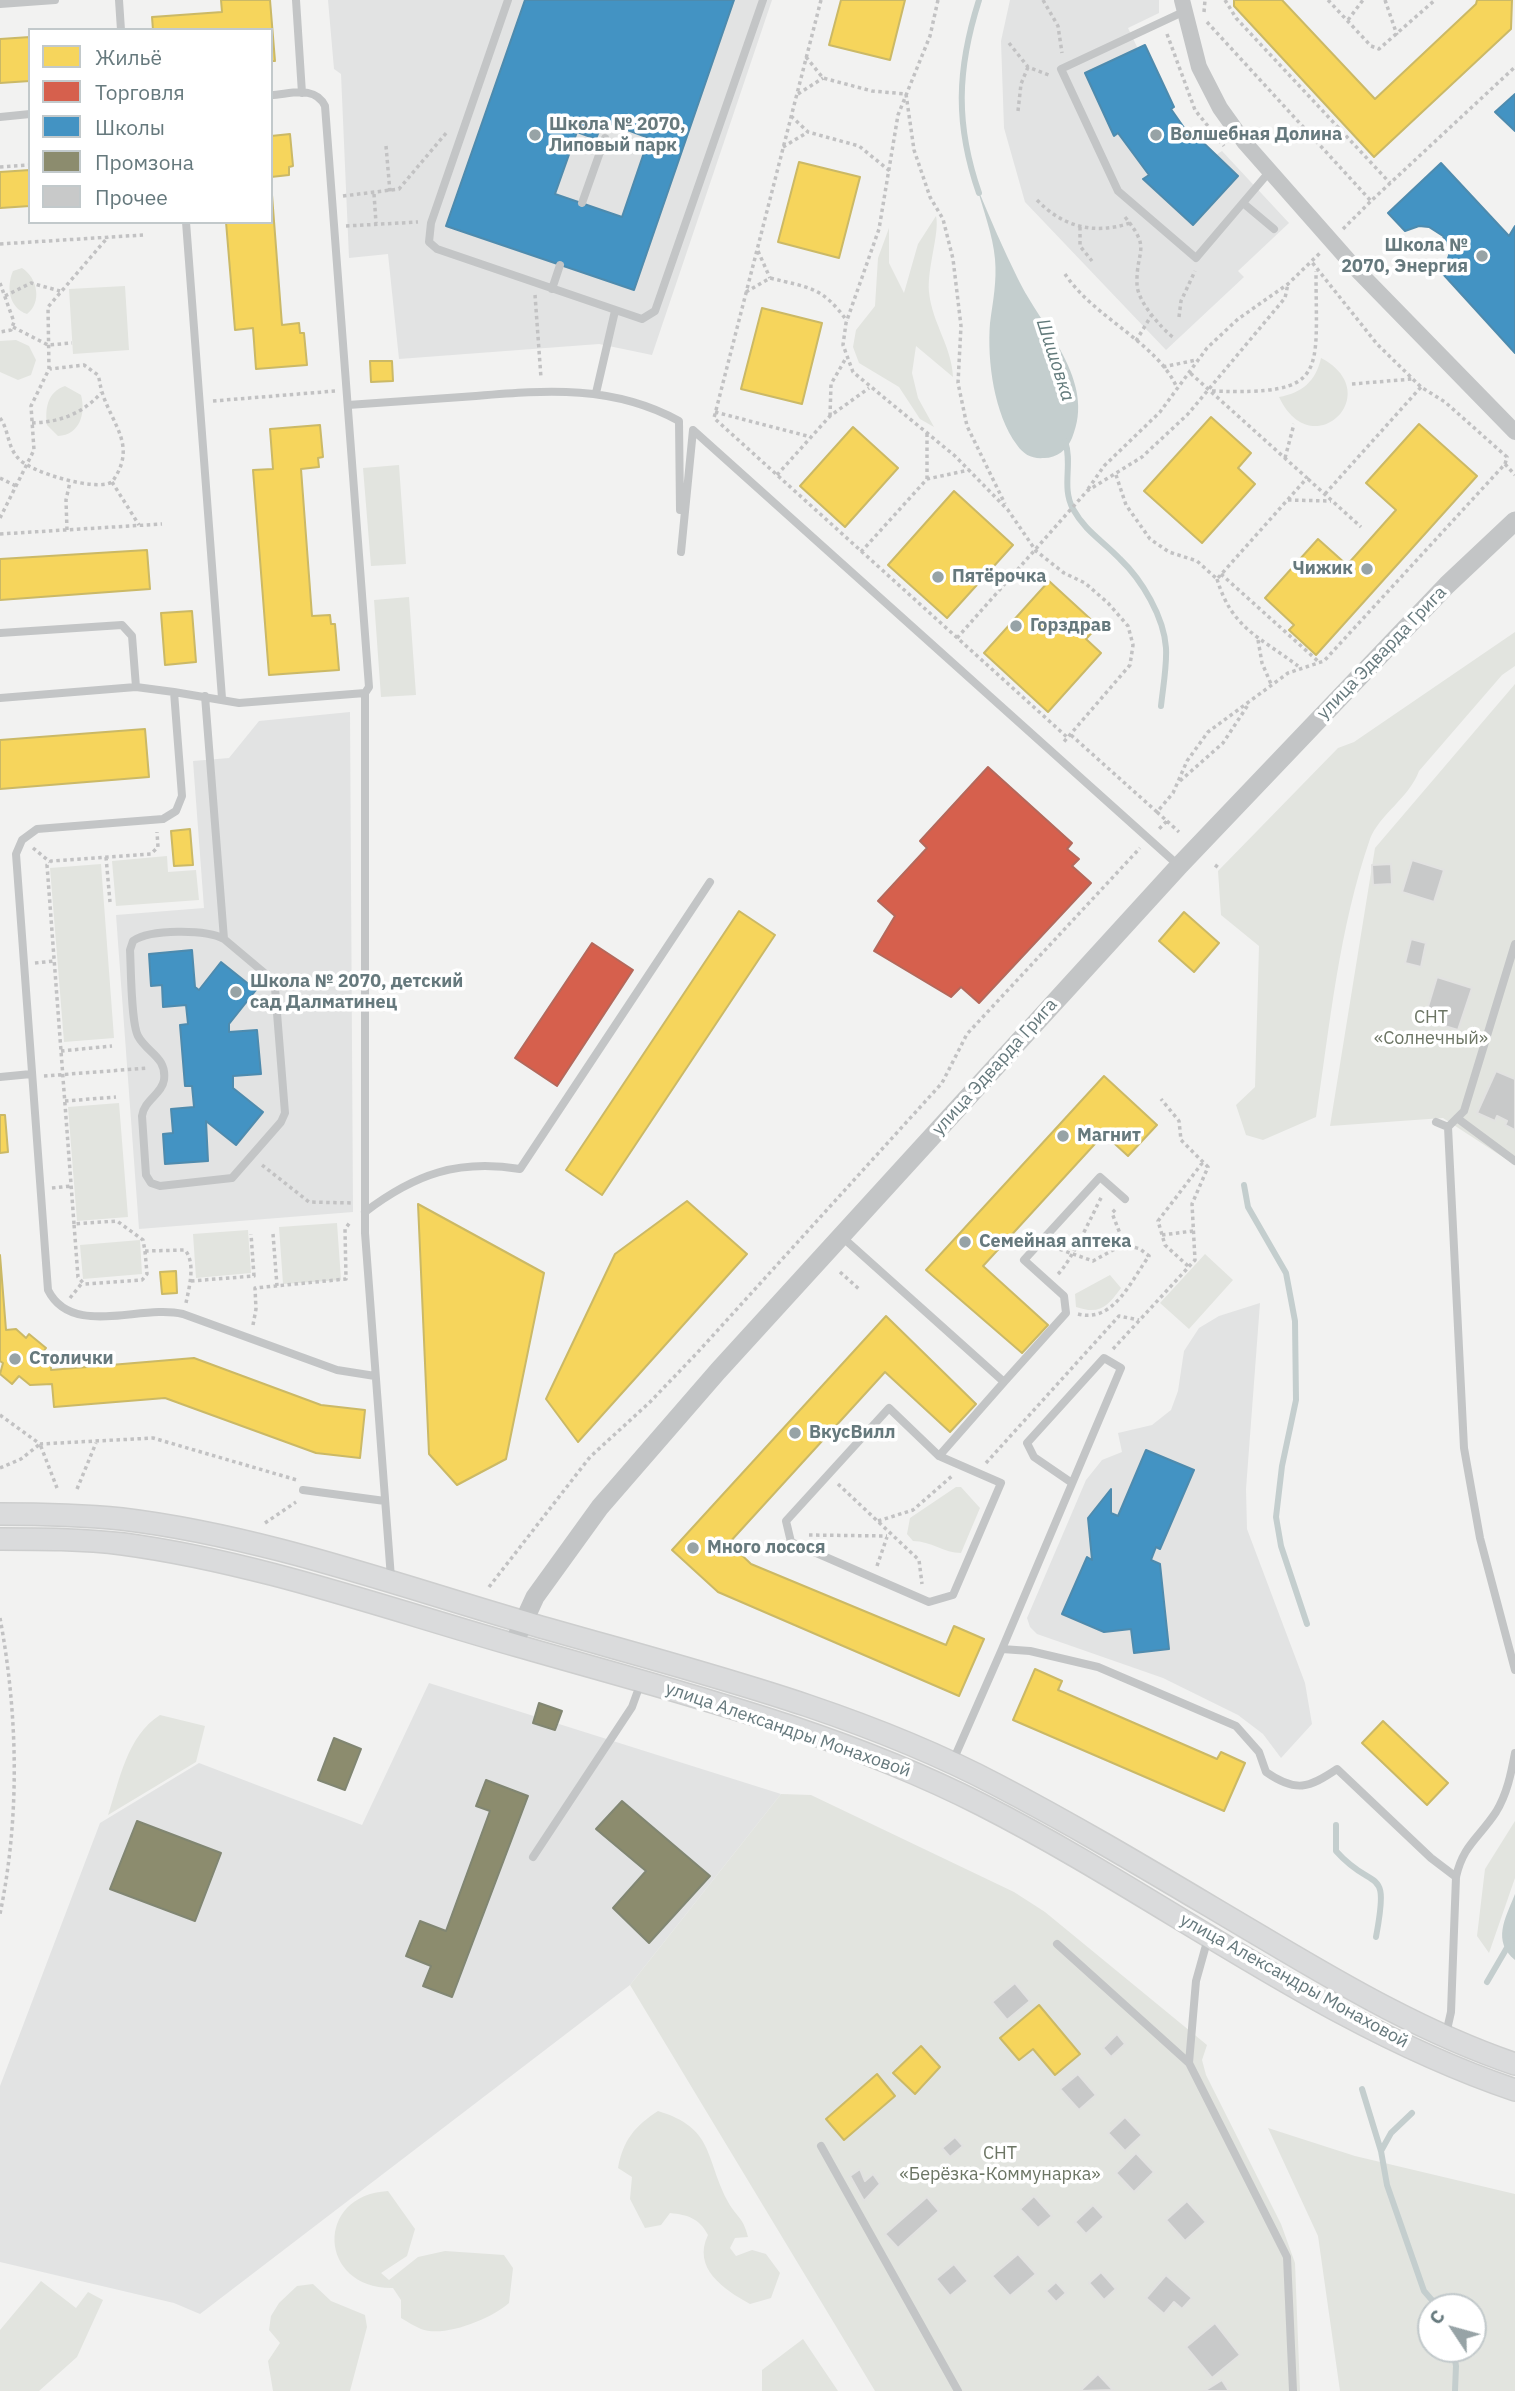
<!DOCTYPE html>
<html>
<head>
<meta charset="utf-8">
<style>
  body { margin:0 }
  #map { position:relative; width:1515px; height:2391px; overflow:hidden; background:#f2f2f1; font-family:"IBM Plex Sans",sans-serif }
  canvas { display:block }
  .legend { position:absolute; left:28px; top:28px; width:245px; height:196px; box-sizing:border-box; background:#fff; border:2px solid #c2c9cb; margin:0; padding:9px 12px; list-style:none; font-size:21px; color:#66797d }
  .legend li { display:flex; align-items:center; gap:14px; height:35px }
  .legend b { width:35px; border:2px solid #c2c9cb }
  .north { position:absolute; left:1417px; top:2293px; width:70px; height:70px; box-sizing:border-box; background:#fff; border:2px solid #c2c9cb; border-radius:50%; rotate:306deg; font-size:19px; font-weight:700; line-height:28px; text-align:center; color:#66797d }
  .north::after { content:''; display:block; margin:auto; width:24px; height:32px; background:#97a3a6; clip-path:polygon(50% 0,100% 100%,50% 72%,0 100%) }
</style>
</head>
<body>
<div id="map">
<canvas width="1515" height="2391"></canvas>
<ul class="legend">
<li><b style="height:19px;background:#f6d55c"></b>Жильё</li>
<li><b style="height:19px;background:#d6604d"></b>Торговля</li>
<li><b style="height:19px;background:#4393c3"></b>Школы</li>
<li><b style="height:19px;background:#8c8c6e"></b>Промзона</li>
<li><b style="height:19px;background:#c8c9c9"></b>Прочее</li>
</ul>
<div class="north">С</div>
</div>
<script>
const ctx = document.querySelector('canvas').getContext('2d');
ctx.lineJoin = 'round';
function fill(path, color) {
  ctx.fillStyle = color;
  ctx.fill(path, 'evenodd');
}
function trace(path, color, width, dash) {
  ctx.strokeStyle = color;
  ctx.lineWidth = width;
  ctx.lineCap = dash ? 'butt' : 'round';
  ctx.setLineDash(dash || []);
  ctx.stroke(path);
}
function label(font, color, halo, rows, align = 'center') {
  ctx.font = font + ' "IBM Plex Sans",sans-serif';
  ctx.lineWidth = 7;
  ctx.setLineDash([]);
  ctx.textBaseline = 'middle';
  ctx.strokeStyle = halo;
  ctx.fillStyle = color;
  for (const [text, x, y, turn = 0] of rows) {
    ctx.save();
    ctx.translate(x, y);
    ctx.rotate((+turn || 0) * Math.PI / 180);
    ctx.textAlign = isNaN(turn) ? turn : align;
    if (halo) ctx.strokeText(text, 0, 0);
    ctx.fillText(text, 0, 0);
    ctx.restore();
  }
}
fill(new Path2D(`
  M328,0H772L652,355L599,344L399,359L388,254L349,258L341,74L334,69Z
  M1010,0H1159V13L1128,28L1138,49L1145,45L1174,107L1171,110L1187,132L1190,130L1216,155L1222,151L1289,223L1238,271L1244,277L1166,350L1025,202L1004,128L1001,41Z
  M350,712L353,1212L139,1229L116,915L204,908L193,761L229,758L259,721Z
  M1260,1303L1246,1489L1247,1529L1305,1683L1312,1724L1281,1758L1263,1734L1238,1715L1163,1678L1037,1634L1030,1627L1027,1618L1086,1480L1102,1460L1122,1452L1118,1433L1152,1425L1171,1410L1178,1391L1184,1351L1199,1328L1219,1316Z
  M429,1683L781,1794L630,1985L200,2314L174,2303L0,2262V2086L100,1823L199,1763L362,1825Z`), '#e2e3e3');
fill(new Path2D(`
  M936,216C940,232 927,268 929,292C932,323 952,347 953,377L916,346L912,373L918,398L934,427L920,419L899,387L859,363L853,347L856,330L875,306L878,258L889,228V263L904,293L918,244Z
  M22,268C38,278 42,303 27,314C9,308 6,287 13,271Z
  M125,286L129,350L73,354L69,289Z
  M16,340L29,346L36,360L31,375L18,380L0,372V341Z
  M1321,358C1388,393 1312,467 1279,397C1302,393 1316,381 1321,358Z
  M65,386L81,395C86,413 80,435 58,436L47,425C45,409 47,392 65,386Z
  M399,465L406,564L371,566L363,468Z
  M409,597L416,695L381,697L374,600Z
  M1515,632V666L1502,675L1419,771C1409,798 1379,815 1370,839C1339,928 1330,1024 1316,1117L1263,1140L1246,1135L1236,1105L1255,1087L1259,946L1221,915L1218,871L1338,748L1354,742Z
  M1515,684V1165L1443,1118L1330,1126L1375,848Z
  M167,856L168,872L196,870L199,900L116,906L112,861Z
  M101,864L114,1038L64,1042L50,868Z
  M119,1103L128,1217L77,1221L68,1107Z
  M337,1223L341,1280L283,1284L279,1227Z
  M248,1230L251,1273L196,1278L193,1234Z
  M140,1240L142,1274L83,1279L80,1245Z
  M1205,1254L1233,1280L1189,1329L1160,1303Z
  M1110,1275L1121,1288C1107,1307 1100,1315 1076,1307L1075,1294Z
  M956,1487H961L980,1508L961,1553C944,1553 931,1541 913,1541L907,1534L910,1518Z
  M160,1715L205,1726L196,1762L108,1815C120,1779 127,1736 160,1715Z
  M781,1794L811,1795L1014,1892L1045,1912L1207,2045L1202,2060L1206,2075L1281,2224L1295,2263L1300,2391H875L630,1985Z
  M1515,1821V1878L1489,1953L1477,1936L1485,1869Z
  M658,2111C714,2128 705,2157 727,2200C735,2216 743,2216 748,2237L735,2238L730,2248L736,2256L752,2250L766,2254L780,2273L771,2298L750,2304C723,2289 692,2268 708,2235C699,2218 688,2215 670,2213L661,2225L645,2228L630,2199L632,2177L618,2168C623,2140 635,2126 658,2111Z
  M1268,2128L1355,2156L1515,2194V2391H1340L1318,2236ZM1431,2307H1473V2349H1431Z
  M388,2191L415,2229L407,2256L381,2273L389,2280L418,2257L445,2251L504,2255L513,2268L509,2303C491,2319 444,2338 421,2329C414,2326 408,2322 401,2318V2300L393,2288C318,2289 314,2195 388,2191Z
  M41,2281L76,2308L88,2292L103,2300L77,2357L39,2391H0V2330Z
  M313,2284L331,2301L365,2315L367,2327L350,2391H273L268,2361L280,2343L269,2330L271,2316L279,2303L297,2286Z
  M803,2339L838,2391H762V2370Z`), '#e2e4df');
fill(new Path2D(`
  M977,187C990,218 1003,249 1018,279C1042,328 1097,381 1072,438C1067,450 1057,458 1044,458C1032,459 1024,455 1017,445C994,414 987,361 990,323C993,301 997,281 995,259C993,235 983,210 977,187Z
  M1515,1894V1960C1492,1941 1505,1919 1515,1894Z`), '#c4cece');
const homes = new Path2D(`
  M221,0H270L275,61H271V30H153L152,17L222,12Z
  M841,0H905L890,60L829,45Z
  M1234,0H1282L1375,99L1476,4L1477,0H1512L1511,29L1374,157L1234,6Z
  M30,37V81L0,83V39Z
  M290,134L293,166L289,167V175L271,177V136Z
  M799,162L860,177L839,258L778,242Z
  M30,170V206L0,208V172Z
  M271,182L282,325L299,323L300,333H304L307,365L256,369L253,328L235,330L226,222H271Z
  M762,308L822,323L802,404L741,389Z
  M370,361H392L393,381L371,382Z
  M1211,417L1251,453L1238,468L1255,484L1202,543L1144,491Z
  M1419,424L1477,476L1316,655L1289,630L1294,625L1265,598L1318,539L1347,565L1396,510L1366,483Z
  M320,425L323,457L318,458L319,467L301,469L312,616L330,615L331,624H335L339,670L269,675L253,470L273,469L270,429Z
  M853,427L898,468L845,527L800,486Z
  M954,491L1013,545L947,618L888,565Z
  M147,550L150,589L0,600V559Z
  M1049,581L1098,626L1086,639L1101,653L1048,712L984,653Z
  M192,611L196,662L165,665L161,613Z
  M145,729L149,777L0,789V740Z
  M190,829L193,865L174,866L171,831Z
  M739,911L775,935L602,1195L566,1170Z
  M1184,912L1219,943L1194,972L1159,941Z
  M1104,1076L1157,1125L1128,1156L1104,1134L983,1266L1048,1325L1022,1353L926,1270Z
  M0,1115H5L8,1152L0,1153Z
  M687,1201L747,1254L578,1442L546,1399L615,1254Z
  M418,1204L544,1273L506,1459L457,1485L429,1454Z
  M0,1255L6,1330L16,1329L26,1338L29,1334L46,1348L43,1352L50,1357L51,1370L194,1358L321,1405L365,1410L360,1458L316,1453L165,1398L54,1407L52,1384L30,1385L19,1376L12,1384L0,1374L3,1363L0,1361Z
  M176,1271L177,1293L162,1294L160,1272Z
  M886,1316L976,1404L950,1432L885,1372L729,1543L751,1564L946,1645L954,1626L984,1639L959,1696L718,1592L672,1550Z
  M1035,1669L1062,1681L1058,1690L1063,1692L1217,1759L1221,1752L1245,1763L1224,1811L1013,1720Z
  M1383,1721L1448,1783L1427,1805L1362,1743Z
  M1039,2005L1080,2054L1055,2075L1033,2049L1019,2060L1000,2038Z
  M921,2046L940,2067L915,2094L893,2073Z
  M877,2074L895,2096L844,2140L826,2119Z`);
fill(homes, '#f6d55c');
trace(homes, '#cbb966', 2);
const shops = new Path2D(`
  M988,767L1072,843L1067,849L1079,859L1072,866L1091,883L979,1003L961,987L951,997L874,951L895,916L878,901L927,848L920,841Z
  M592,943L633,970L557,1086L515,1058Z`);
fill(shops, '#d6604d');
trace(shops, '#b4685b', 2);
const schools = new Path2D(`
  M525,0H734L634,290L446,226ZM603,121L649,138L622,217L555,194L577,132L596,139Z
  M1145,45L1174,107L1171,109L1187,132L1190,130L1238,176L1193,225L1143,179L1149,175L1118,133L1114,136L1085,73Z
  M1515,94V131L1495,112Z
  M1441,163L1509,236L1515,226V353L1443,274L1450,252L1443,236L1429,227L1419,226L1405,231L1388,213Z
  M192,950L195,987L199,990L221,962L256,990L229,1024V1032L257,1030L261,1074L233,1076V1088L263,1112L236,1145L206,1121L208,1161L165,1164L163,1134L173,1133L171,1109L194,1107L192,1086H185L180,1025L188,1024L186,1005L163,1007L162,985L151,986L149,954Z
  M1146,1450L1194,1470L1160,1549L1156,1547L1151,1560L1160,1564L1169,1649L1134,1653L1131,1629L1104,1632L1062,1614L1087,1557L1092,1560L1088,1518L1111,1489V1513L1118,1516Z`);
fill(schools, '#4393c3');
trace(schools, '#4e8bae', 2);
const industry = new Path2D(`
  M539,1703L562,1711L555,1730L533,1723Z
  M334,1738L361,1749L345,1790L318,1780Z
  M486,1780L528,1796L452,1997L423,1986L431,1966L406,1956L420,1921L446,1931L490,1811L476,1806Z
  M622,1801L710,1876L649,1943L613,1908L646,1871L596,1829Z
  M137,1821L221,1853L195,1921L110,1889Z`);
fill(industry, '#8c8c6e');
trace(industry, '#818672', 2);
trace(new Path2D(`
  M979,0C957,69 955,124 979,193
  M1065,441C1073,464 1061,487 1073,509C1085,531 1103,541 1120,559C1142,580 1164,617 1166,648C1167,666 1163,687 1161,706
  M1244,1185L1248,1207L1286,1273L1295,1321L1296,1400L1282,1466L1276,1517L1281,1546L1307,1624
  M1336,1825V1851C1374,1894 1390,1862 1376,1937
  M1487,1982L1515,1934
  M1362,2089L1381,2151
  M1412,2113L1391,2133L1381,2151L1387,2185L1424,2291L1438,2307
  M1453,2349L1456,2366L1455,2391`), '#c4cece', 6);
const building = new Path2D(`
  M1412,860L1444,870L1434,902L1402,892Z
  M1391,864L1392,884L1373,885L1372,865Z
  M1411,939L1426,943L1421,967L1405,963Z
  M1437,977L1472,988L1458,1030L1424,1020Z
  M1496,1071L1515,1079V1130L1505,1125L1507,1121L1497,1116L1495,1121L1477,1113Z
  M1015,1983L1030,2001L1007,2020L992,2002Z
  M1117,2034L1125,2044L1111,2057L1103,2048Z
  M1078,2074L1096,2095L1079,2110L1060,2089Z
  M1125,2117L1142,2135L1125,2151L1108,2133Z
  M955,2137L963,2146L950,2157L942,2148Z
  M1136,2153L1154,2172L1134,2192L1116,2173Z
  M860,2169L865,2181L873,2174L880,2184L864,2201L850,2176Z
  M1034,2196L1052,2216L1038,2228L1020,2209Z
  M927,2197L939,2211L898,2248L885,2234Z
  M1187,2201L1206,2222L1185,2241L1166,2220Z
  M1093,2205L1104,2217L1086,2234L1075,2222Z
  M1018,2254L1036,2274L1010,2296L992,2276Z
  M954,2264L968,2281L950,2296L936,2279Z
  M1101,2272L1116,2289L1104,2300L1089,2283Z
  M1166,2275L1192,2298L1182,2309L1174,2302L1164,2314L1146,2298Z
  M1056,2282L1066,2293L1056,2302L1046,2291Z
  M1215,2323L1240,2355L1212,2378L1186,2347Z
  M1098,2374L1113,2390L1080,2391Z
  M1222,2380L1229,2391H1204Z`);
fill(building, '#c8c9c9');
trace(building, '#e2e2e1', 2);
const secondary = new Path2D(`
  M0,1514C41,1514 82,1515 122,1519C263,1536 399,1586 534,1625C690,1670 853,1709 997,1785C1089,1833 1177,1887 1267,1940C1346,1987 1427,2034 1515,2064
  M0,1539C41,1539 82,1539 123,1544C257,1562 388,1609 518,1646C674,1691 837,1731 982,1805C1161,1896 1323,2025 1515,2090`);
trace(secondary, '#cdcece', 24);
trace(new Path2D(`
  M821,0L714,418L1068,738
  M938,0L930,36L898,115L879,229L846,323L843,345L853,372L955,456L1008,510L1036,551L1064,573L1085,583L1108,603L1128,626L1133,645L1130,665L1062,744
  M1043,0L1058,26L1062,53
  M1225,0L1236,18L1390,183
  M1328,0L1371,46L1379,49L1435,0
  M1385,0L1397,35
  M1204,12L1205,0
  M1348,20L1363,0
  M1207,22L1371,201L1515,67
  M1167,34L1195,110L1224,146
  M1009,43L1028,67L1049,75
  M806,57L823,78L872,91L906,94L914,150L930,197L943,219L953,259L961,326L958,383L967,426L1005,504
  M798,94L823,78
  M1018,111L1021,84L1028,67
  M791,116L808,132L859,146L891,172
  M386,146L390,192
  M783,147L808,132
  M0,167L30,165
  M374,194L376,223
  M343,196L399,189L447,132
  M1037,200C1063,227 1094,235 1130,223
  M1125,217C1152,250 1136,249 1137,284C1137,301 1161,328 1174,338
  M346,226L418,222
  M1080,227V246L1092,261
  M1343,229L1371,201
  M0,244L143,235
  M758,251L770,278
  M1065,274C1094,318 1158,343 1177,388
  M0,283L14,322L11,330L0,332
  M746,292L770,278C809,288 822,286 847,321
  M535,295L541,378
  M5,296L31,283L60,291
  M1179,317L1181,301L1195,271
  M13,327L48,345L72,343
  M1136,341L1151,316
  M1163,367L1196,360
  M1352,384L1412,379
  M1212,391C1329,395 1316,376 1316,271
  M213,401L335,391
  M715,412L811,437
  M830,416L831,384L846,358
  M0,418C9,430 7,446 18,458C29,472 96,492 112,482C138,446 112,425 102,392C100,386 100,381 98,375L84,365L50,369
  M32,423C60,422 82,414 101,393
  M1285,458L1294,424
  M1505,464L1515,475
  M777,475L830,416L869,388
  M1116,475L1126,505L1150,539L1169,552L1197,561L1217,579L1307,478L1188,371
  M0,478L16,486
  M927,479V432
  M1308,479L1361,527
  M112,482L139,525
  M1088,489L1104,466L1160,412L1207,348L1238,319L1288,284L1321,252
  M1325,494L1421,387
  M1288,500L1331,501
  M0,518L34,450L31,406L49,369L48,307L108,237
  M67,530L66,500L70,482
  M0,534L162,524
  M861,552L927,479L969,470
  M1221,574L1320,663
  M1217,579C1232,629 1260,637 1298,666
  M957,638L1087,491L1142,457L1188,414L1285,298L1288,284
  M1258,640L1262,663L1271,684
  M1071,735L1157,812L1173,793L1187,761L1208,732L1288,673L1324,661L1505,464L1507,457L1445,402L1421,387L1377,344L1311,261
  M1180,781L1223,743L1248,705
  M1157,812L1167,821L1158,830
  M1167,821L1179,832
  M33,848L50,862
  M106,857L110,902
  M1215,865L1219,868
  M35,963L54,961
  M61,1051L112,1046
  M44,1076L148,1068
  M65,1101L116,1097
  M262,1165L309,1202L353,1203
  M52,1188L71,1186
  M74,1224L47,865L51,861L151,854L158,847L157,832
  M273,1234L277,1286
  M1162,1235L1193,1231
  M1053,1247L1093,1261L1124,1244
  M145,1251L147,1274L142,1280L84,1284L78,1277L74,1224L117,1221L143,1240L145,1251L185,1250C196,1263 189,1288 186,1303
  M1188,1266L1165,1245L1158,1221L1203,1162
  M840,1272L859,1289
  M1058,1274C1071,1262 1092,1215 1102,1196
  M191,1281L254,1276L251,1234
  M70,1298L82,1283
  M1078,1314C1114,1323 1130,1282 1149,1256L1140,1249L1124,1244L1112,1213L1116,1209
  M253,1325L256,1309L255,1288L346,1279L345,1229L351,1221
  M1113,1349L1195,1260L1192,1204L1208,1167L1181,1140L1179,1121L1161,1099
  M0,1415L40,1444L153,1438L297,1480
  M986,1463L1119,1316L1139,1320
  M0,1468L21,1459L40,1444L57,1488
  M838,1484L919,1560L922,1584
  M77,1489L96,1443
  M878,1521L913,1510L952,1476
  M265,1523L296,1502
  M809,1535L887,1536
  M877,1566L887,1537
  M489,1587L590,1457L650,1402L697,1353L942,1083L967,1034L1140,848
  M0,1618C18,1715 20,1817 0,1914`), '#c2c2c3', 3.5, [3.5, 3.5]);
trace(new Path2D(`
  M119,0L121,30
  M296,0L302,93
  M508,0L431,223L429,242L437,249L642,319L655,311L763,0
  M0,4L55,0
  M1183,12L1061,69L1118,191L1196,258L1270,171
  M0,117L30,114
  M582,203L605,138
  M1243,203L1274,229
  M186,222L222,698
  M552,289L560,265
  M596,393L615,311
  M348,405C391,402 433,399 476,396C547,390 614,385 679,421L680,510
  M681,552L693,430L1178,865
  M0,633L122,625L132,636L136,687
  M174,692L239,703L365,693L369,687L325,106C315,85 291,94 271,95
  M365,693V1233L391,1578
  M205,696L224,939C206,929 150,929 133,941L130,950C131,967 131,1023 138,1036C147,1053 167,1057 164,1080C162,1094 144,1100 142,1116L146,1175L151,1183L160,1186L232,1178L281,1122L285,1113L275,988L268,976L224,939
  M0,698L136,687L174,692L182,796L176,811L163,819L37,829L22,840L16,854L48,1290C72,1338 140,1304 183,1314L337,1370L375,1376
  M0,1077L31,1074
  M1457,1118L1515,1161
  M1436,1122L1448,1127L1464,1111L1515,944
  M1448,1127L1464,1448L1480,1538L1515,1670
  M365,1212C415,1174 458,1159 520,1169L710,882
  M841,1236L1004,1382L939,1456
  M1004,1382L1066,1313L1064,1296L1024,1260L1100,1177L1125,1199
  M889,1408L939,1456L1001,1483L953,1595L929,1602L791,1542L786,1521Z
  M303,1490L385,1501
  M1002,1649L1121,1368L1104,1358L1027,1443L1034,1457L1072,1483
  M952,1763L1002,1649L1030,1651L1098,1667L1236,1726L1259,1752L1266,1772C1296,1793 1309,1788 1337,1769L1431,1858L1456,1877
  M533,1857L632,1707L641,1682
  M1208,1938L1196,1981L1189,2063L1287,2257L1293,2391
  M1057,1944L1189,2063
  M1446,2034L1451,2012L1456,1877C1463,1845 1479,1838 1496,1812C1507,1794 1511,1774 1515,1753
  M821,2146L958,2391`), '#c3c5c6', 8);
trace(new Path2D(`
  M1182,0L1199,67L1220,108L1245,143L1357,270L1515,432`), '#c3c5c6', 16);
trace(new Path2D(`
  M513,1645L535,1597L600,1507L718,1371L1179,866L1447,585L1515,521`), '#c3c5c6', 19);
trace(secondary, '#dadbdc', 21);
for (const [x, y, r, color] of [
  [535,135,7,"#97a3a6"],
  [1156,135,7,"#97a3a6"],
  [1482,256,7,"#97a3a6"],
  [1367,569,7,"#97a3a6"],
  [938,577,7,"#97a3a6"],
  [1016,626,7,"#97a3a6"],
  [236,992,7,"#97a3a6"],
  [1063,1136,7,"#97a3a6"],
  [965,1242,7,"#97a3a6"],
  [15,1359,7,"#97a3a6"],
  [795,1433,7,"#97a3a6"],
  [693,1548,7,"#97a3a6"]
]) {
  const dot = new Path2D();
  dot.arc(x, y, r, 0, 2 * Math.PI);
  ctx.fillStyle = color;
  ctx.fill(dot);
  trace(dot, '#fff', 2.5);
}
label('bold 18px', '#66797d', '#fff', [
  ["Школа № 2070,",549,125],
  ["Липовый парк",549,146],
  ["Волшебная Долина",1170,135],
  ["Школа №",1468,246,"right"],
  ["2070, Энергия",1468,267,"right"],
  ["Чижик",1353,569,"right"],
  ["Пятёрочка",952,577],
  ["Горздрав",1030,626],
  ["Школа № 2070, детский",250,982],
  ["сад Далматинец",250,1003],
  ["Магнит",1077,1136],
  ["Семейная аптека",979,1242],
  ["Столички",29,1359],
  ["ВкусВилл",809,1433],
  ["Много лосося",707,1548]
], 'left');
label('18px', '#66797d', '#fff', [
  ["улица Эдварда Грига",1382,653,-46],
  ["улица Эдварда Грига",995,1067,-48],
  ["улица Александры Монаховой",788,1730,19],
  ["улица Александры Монаховой",1294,1981,29]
]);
label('18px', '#6c7564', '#fff', [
  ["СНТ",1431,1018],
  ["«Солнечный»",1431,1039],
  ["СНТ",1000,2154],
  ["«Берёзка-Коммунарка»",1000,2175]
]);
label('italic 19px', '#627a7b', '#fff', [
  ["Шишовка",1055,360,72]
]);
</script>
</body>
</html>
